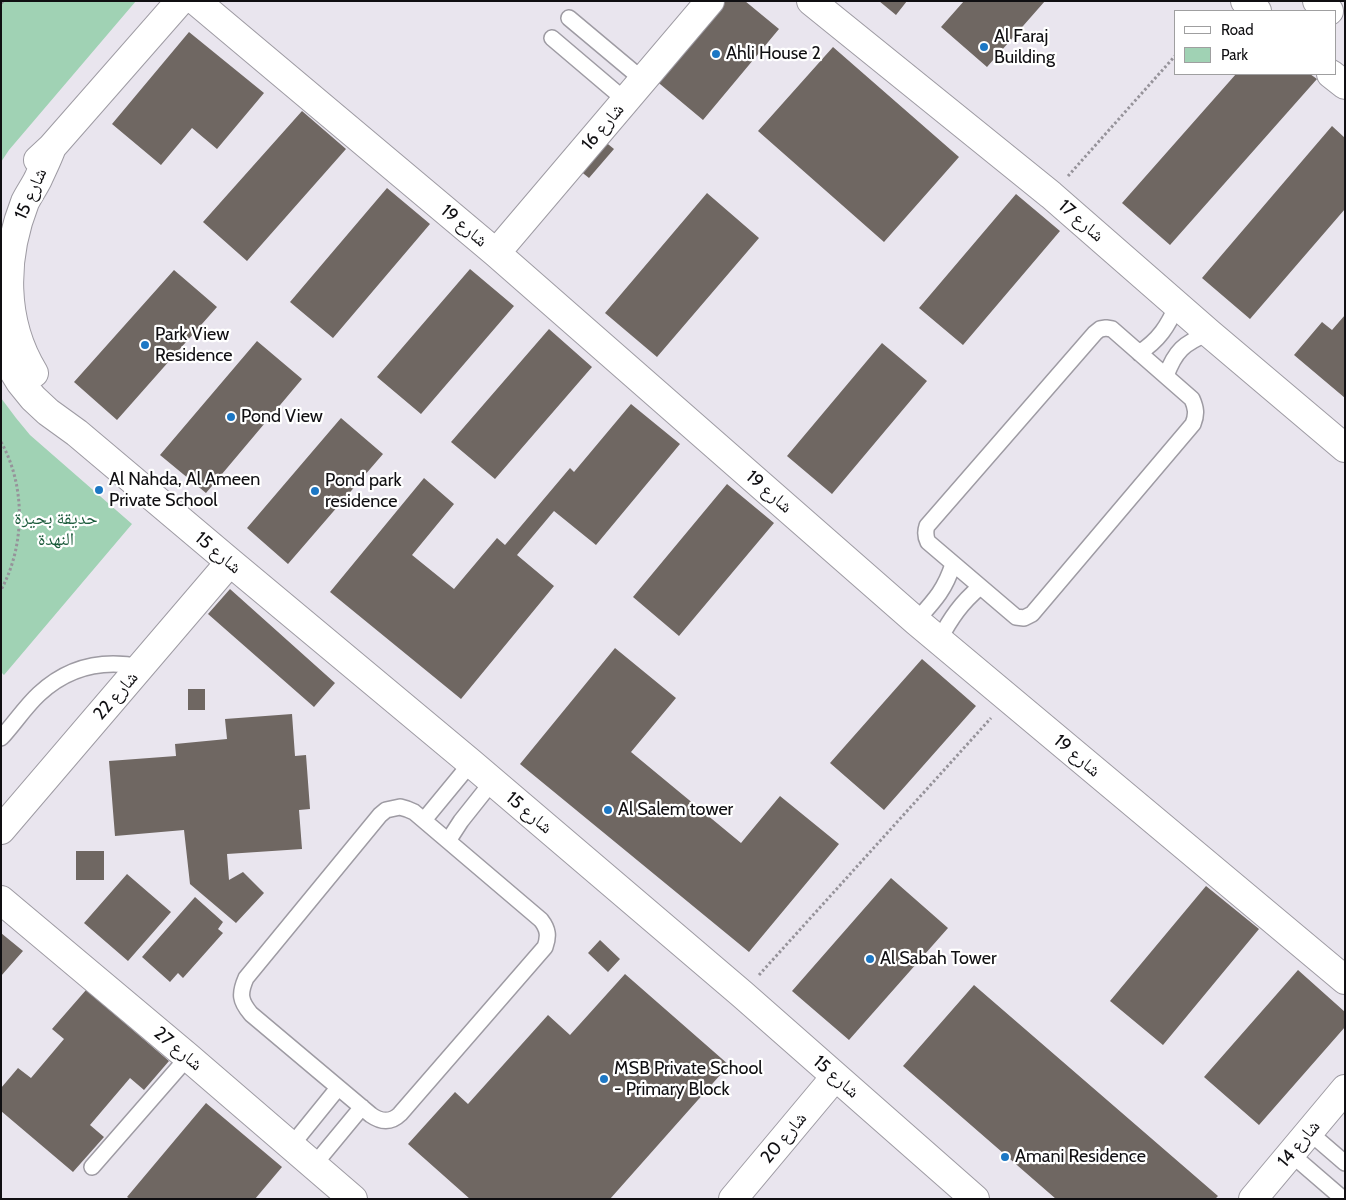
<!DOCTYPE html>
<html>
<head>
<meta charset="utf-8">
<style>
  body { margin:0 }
  #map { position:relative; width:1346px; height:1200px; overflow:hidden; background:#e9e5ee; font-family:Cabin,sans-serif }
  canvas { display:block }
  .frame { position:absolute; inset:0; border:2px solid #100f12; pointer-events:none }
  .legend { position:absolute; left:1174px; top:10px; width:162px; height:65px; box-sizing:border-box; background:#fff; border:1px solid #9f9fa0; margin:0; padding:6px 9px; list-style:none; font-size:15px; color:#100f12 }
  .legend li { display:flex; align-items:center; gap:10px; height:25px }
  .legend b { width:25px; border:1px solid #9f9fa0 }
</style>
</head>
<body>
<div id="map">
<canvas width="1346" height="1200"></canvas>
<div class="frame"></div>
<ul class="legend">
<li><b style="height:6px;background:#fff"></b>Road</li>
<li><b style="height:14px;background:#a0d2b4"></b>Park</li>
</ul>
</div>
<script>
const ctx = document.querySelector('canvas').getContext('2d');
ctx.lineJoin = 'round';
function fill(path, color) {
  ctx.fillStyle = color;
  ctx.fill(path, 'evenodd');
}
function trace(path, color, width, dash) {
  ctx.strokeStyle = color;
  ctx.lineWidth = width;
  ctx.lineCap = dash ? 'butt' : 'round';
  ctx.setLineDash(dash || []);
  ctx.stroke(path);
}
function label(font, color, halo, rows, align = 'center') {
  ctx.font = font + ' Cabin,"Noto Naskh Arabic",sans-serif';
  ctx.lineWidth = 4.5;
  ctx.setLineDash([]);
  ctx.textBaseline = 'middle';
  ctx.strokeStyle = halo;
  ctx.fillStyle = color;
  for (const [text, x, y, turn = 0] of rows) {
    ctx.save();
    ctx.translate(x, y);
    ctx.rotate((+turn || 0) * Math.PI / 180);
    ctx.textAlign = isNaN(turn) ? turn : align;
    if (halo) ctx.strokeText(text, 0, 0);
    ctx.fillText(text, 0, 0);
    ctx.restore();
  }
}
fill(new Path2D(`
  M1,1H136L9,150L1,162Z
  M1,398L16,418L30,435L132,524L4,675L1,672Z`), '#a0d2b4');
fill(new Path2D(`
  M719,1H745L779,29L703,120L654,79Z
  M879,1H907L896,15Z
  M964,1H1045L987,67L941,27Z
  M189,32L264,93L217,149L192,128L161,165L112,124Z
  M833,47L959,157L884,242L758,131Z
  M1236,74H1310L1317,79L1170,245L1122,203Z
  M302,111L346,149L247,261L203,222Z
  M1332,126L1345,138V209L1250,319L1202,278Z
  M603,140L614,149L589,178L579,170Z
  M387,188L430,224L333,338L290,302Z
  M707,193L759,238L657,357L605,313Z
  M1016,194L1060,231L963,345L919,308Z
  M470,269L514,306L421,414L377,377Z
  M174,270L217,307L117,420L74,382Z
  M1345,315V398L1294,355L1322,322L1332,330Z
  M549,329L592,367L495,479L451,442Z
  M257,341L302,379L206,493L160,455Z
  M882,343L927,381L832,494L787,456Z
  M631,404L680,444L596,545L554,511L517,555L554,586L461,699L330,592L424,478L454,504L412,555L454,589L497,538L505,545L570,468L574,472Z
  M341,418L383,454L288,564L247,528Z
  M727,484L774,523L679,636L633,597Z
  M230,589L335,683L314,707L208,614Z
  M615,648L676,698L631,752L741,843L780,796L839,844L749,952L520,764Z
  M922,659L976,706L884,810L830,763Z
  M188,689H205V710H188Z
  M292,714L295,756L306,755L310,809L299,810L302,849L227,854L229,880L243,872L264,893L236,923L190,884L184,830L115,836L109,761L176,756L175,744L227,739L225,719Z
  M76,851H104V880H76Z
  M127,874L171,912L128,961L84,923Z
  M891,878L948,928L849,1040L792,991Z
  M1206,886L1259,929L1163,1045L1110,1001Z
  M195,897L223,922L218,929L223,933L183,978L178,973L170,982L142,957Z
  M1,933L23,951L1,976Z
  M600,940L620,959L608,972L588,953Z
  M1298,970L1345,1012V1027L1259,1125L1204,1077Z
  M625,974L729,1065L610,1199H470L408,1144L455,1092L468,1104L548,1015L570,1035Z
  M974,985L1218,1196L1215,1199H1056L903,1066Z
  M86,990L169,1061L144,1090L130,1078L90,1125L104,1137L73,1172L1,1111V1088L18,1068L31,1078L64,1039L52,1029Z
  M206,1103L282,1167L255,1199H130L127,1197Z`), '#6f6762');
const lane = new Path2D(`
  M569,18L643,80
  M552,38L625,100
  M1106,328L1112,329L1192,399C1196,408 1197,414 1193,424L1032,614L1024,618L1016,617L928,542C925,536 925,532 927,526L1095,333L1100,329Z
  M1139,353C1159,340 1168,326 1177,305
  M1166,376C1175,351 1184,343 1209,333
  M916,621C934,601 945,590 953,564
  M939,640C951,618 961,603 980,587
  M1,738C14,724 25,707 39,694C68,667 103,659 141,667
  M400,807L407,809L414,812L541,920C548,929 549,936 545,947L400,1114C391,1123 381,1122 371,1115L251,1014C240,1001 239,994 246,978L380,815L386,810Z
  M424,820L471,763
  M448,841L461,821L492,782
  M1309,1132L1345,1163
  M291,1146L338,1088
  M1291,1154L1342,1198
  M314,1165L362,1107
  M92,1167L188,1057`);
const street = new Path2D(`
  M196,1L496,253L916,621L1345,980
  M811,1L1051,195L1209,333L1345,448
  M38,160L52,147L180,1
  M496,253L710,1
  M1,348L9,364L20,382L33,398L48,412L77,433L230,562L471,763L742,994L975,1199
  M34,373C2,321 3,258 25,202C29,194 34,187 38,179C43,168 48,158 52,147
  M1,830L230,562
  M1,900L188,1057L353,1199
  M733,1199L835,1077
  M1253,1199L1345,1089`);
const secondary = new Path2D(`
  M1245,1L1257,11
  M1317,1L1329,11
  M1331,74L1345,85`);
trace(lane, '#9e9ba3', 18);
trace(street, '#9e9ba3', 30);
trace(secondary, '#9e9ba3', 30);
trace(new Path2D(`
  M1,3L4,1
  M1068,176L1175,56
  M1,442C26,486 25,546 1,590
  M759,975L991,718`), '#96939a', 3, [2.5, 2.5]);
trace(lane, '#fff', 15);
trace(street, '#fff', 28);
trace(secondary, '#fff', 28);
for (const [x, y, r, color] of [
  [984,47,5,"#1c77c4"],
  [716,54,5,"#1c77c4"],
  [145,345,5,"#1c77c4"],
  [231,417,5,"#1c77c4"],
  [99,490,5,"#1c77c4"],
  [315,491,5,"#1c77c4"],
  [608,810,5,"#1c77c4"],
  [870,959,5,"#1c77c4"],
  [604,1079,5,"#1c77c4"],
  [1005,1157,5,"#1c77c4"]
]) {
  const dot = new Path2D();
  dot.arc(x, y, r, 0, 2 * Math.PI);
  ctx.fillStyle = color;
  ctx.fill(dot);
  trace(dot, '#fff', 2);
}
label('18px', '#100f12', '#fff', [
  ["Al Faraj",994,37],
  ["Building",994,58],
  ["Ahli House 2",726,54],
  ["Park View",155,335],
  ["Residence",155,356],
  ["Pond View",241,417],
  ["Al Nahda, Al Ameen",109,480],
  ["Private School",109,501],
  ["Pond park",325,481],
  ["residence",325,502],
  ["Al Salem tower",618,810],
  ["Al Sabah Tower",880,959],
  ["MSB Private School",614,1069],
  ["- Primary Block",614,1090],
  ["Amani Residence",1015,1157]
], 'left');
label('18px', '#100f12', '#fff', [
  ["شارع 16",603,127,-50],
  ["شارع 15",31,194,-66],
  ["شارع 17",1081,221,41],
  ["شارع 19",464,226,40],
  ["شارع 19",769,492,41],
  ["شارع 15",218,553,40],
  ["شارع 22",116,696,-49],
  ["شارع 19",1077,756,40],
  ["شارع 15",529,813,40],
  ["شارع 27",178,1049,40],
  ["شارع 15",836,1077,41],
  ["شارع 20",784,1138,-50],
  ["شارع 14",1299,1144,-50]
]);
label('18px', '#1b5b3b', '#fff', [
  ["حديقة بحيرة",56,519],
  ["النهدة",56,540]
]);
</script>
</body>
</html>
